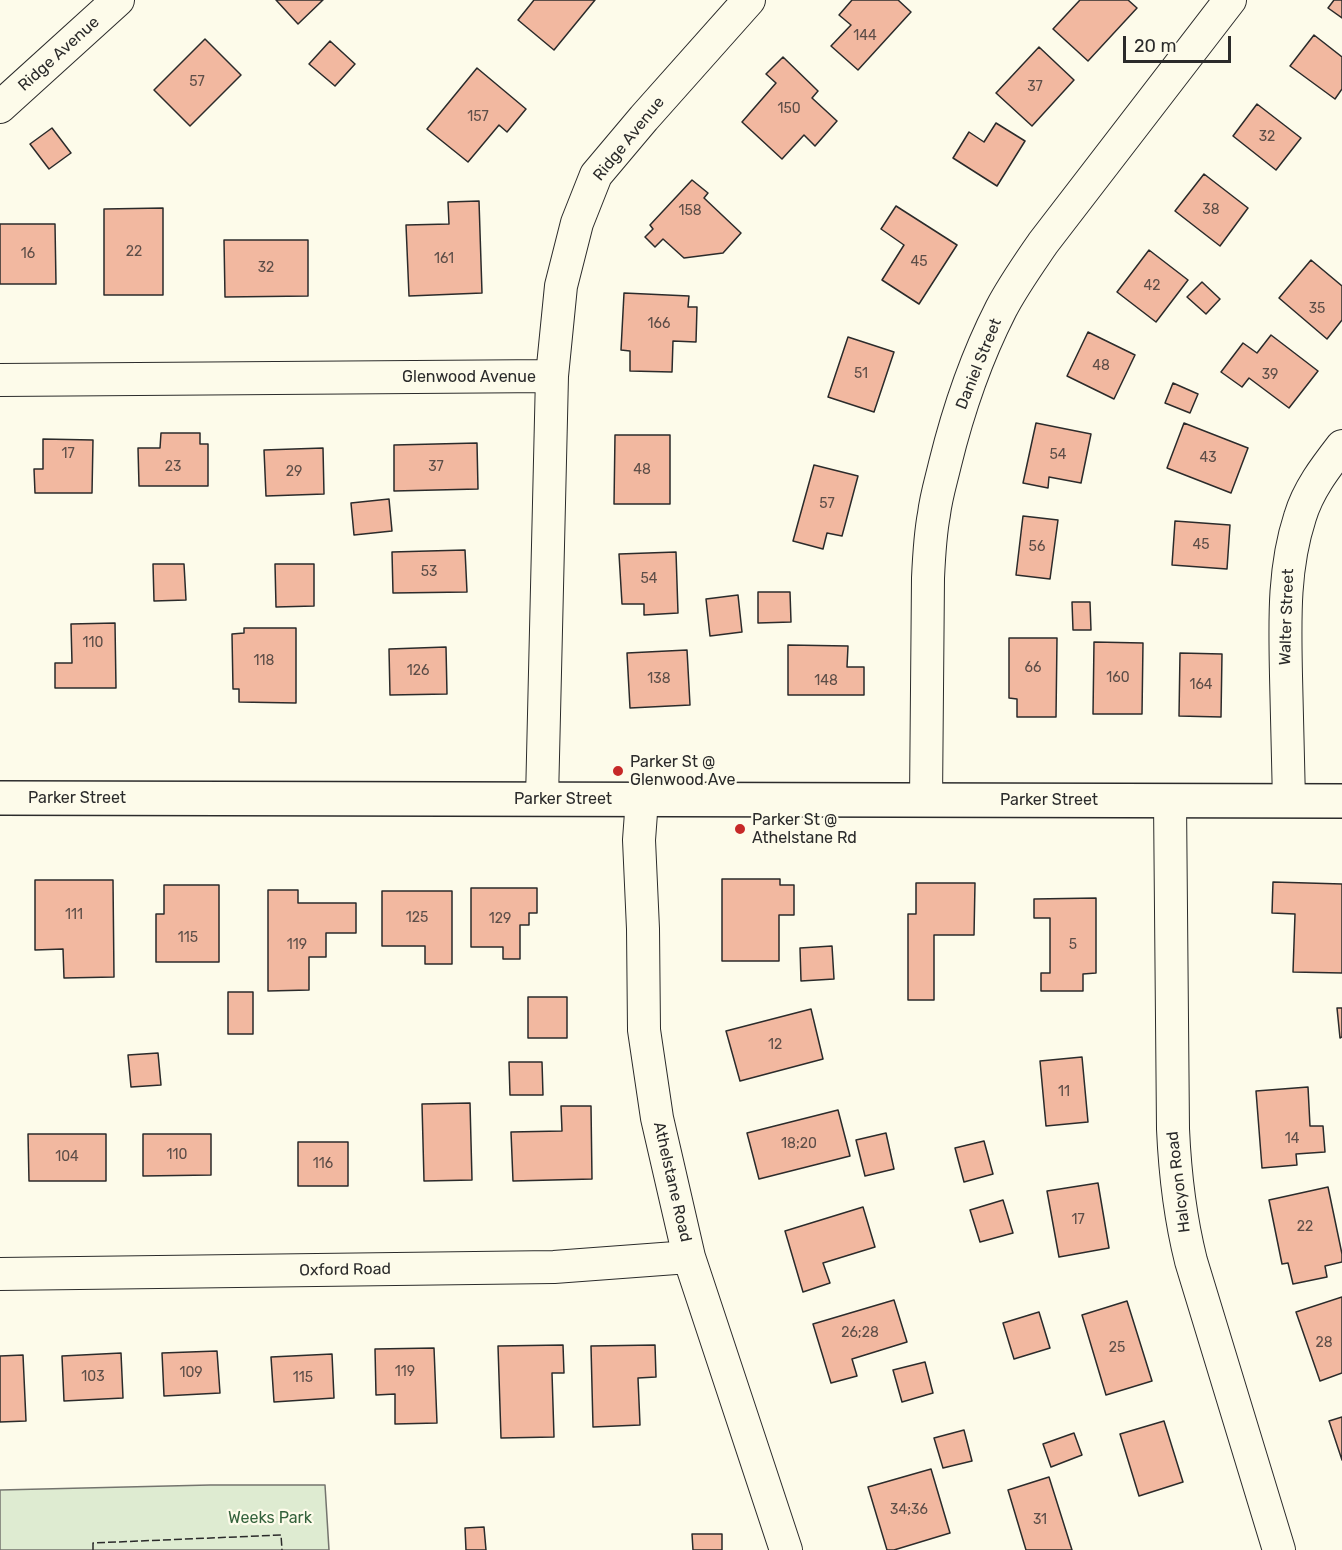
<!DOCTYPE html>
<html>
<head>
<meta charset="utf-8">
<style>
  body { margin:0 }
  #map { position:relative; width:1342px; height:1550px; overflow:hidden; background:#fdfbea; font-family:Rubik,sans-serif }
  canvas { display:block }
  .scale { position:absolute; left:1123px; top:36px; width:108px; height:27px; box-sizing:border-box; border:3px solid #2b2b2b; border-top:0; padding-left:8px; font-size:18px; line-height:21px; white-space:nowrap; color:#2b2b2b; -webkit-text-stroke:4px #fdfbea; paint-order:stroke }
</style>
</head>
<body>
<div id="map">
<canvas width="1342" height="1550"></canvas>
<div class="scale">20 m</div>
</div>
<script>
const ctx = document.querySelector('canvas').getContext('2d');
ctx.lineJoin = 'round';
function fill(path, color) {
  ctx.fillStyle = color;
  ctx.fill(path, 'evenodd');
}
function trace(path, color, width, dash) {
  ctx.strokeStyle = color;
  ctx.lineWidth = width;
  ctx.lineCap = dash ? 'butt' : 'round';
  ctx.setLineDash(dash || []);
  ctx.stroke(path);
}
function label(font, color, halo, rows, align = 'center') {
  ctx.font = font + ' Rubik,sans-serif';
  ctx.lineWidth = 4.5;
  ctx.setLineDash([]);
  ctx.textBaseline = 'middle';
  ctx.strokeStyle = halo;
  ctx.fillStyle = color;
  for (const [text, x, y, turn = 0] of rows) {
    ctx.save();
    ctx.translate(x, y);
    ctx.rotate((+turn || 0) * Math.PI / 180);
    ctx.textAlign = isNaN(turn) ? turn : align;
    if (halo) ctx.strokeText(text, 0, 0);
    ctx.fillText(text, 0, 0);
    ctx.restore();
  }
}
const green = new Path2D(`
  M210,1485H325L329,1550H0V1490Z`);
fill(green, '#deebd1');
trace(green, '#74746e', 1.5);
const building = new Path2D(`
  M276,0H323L298,24Z
  M534,0H595L554,50L518,20Z
  M852,0H898L911,12L858,70L831,46L851,25L839,15Z
  M1080,0H1128L1137,8L1088,61L1053,29Z
  M1334,0H1342V18L1328,8Z
  M1314,35L1342,57V89L1335,99L1290,66Z
  M205,39L241,75L190,126L154,90Z
  M330,41L355,64L335,86L309,64Z
  M1039,47L1074,80L1032,126L996,93Z
  M783,57L818,91L812,98L837,121L815,146L804,135L782,159L742,122L776,83L766,74Z
  M477,68L526,109L507,132L499,125L468,162L427,129Z
  M1257,104L1301,138L1276,170L1233,136Z
  M996,123L1025,141L997,186L953,158L969,132L984,142Z
  M52,128L71,153L49,169L30,144Z
  M1204,174L1248,208L1220,246L1175,211Z
  M692,180L708,193L704,198L741,233L723,253L684,258L663,239L655,247L645,237L653,229L650,225Z
  M479,201L482,293L409,296L406,225L449,224L448,202Z
  M896,206L957,245L919,304L882,280L904,245L881,229Z
  M163,208V295H104V209Z
  M0,224H55L56,284H0Z
  M224,240H308V296L225,297Z
  M1149,250L1188,280L1156,322L1117,292Z
  M1311,260L1342,286V320L1327,339L1279,298Z
  M1202,282L1220,299L1206,314L1187,297Z
  M624,293L689,296L688,307H697L696,342L673,341L672,372L630,371V351L621,350Z
  M1088,332L1135,355L1114,399L1067,376Z
  M1271,335L1318,371L1289,408L1249,378L1242,387L1221,372L1243,343L1257,353Z
  M848,337L894,352L874,412L828,397Z
  M1173,383L1198,394L1190,413L1165,403Z
  M1036,423L1091,434L1081,483L1049,477L1048,488L1023,483Z
  M1184,423L1248,448L1231,493L1167,468Z
  M161,433H200V444H208V486H139L138,448H160Z
  M615,435H670V504H614Z
  M43,439L93,440L92,493H35L34,469H43Z
  M477,443L478,489L394,491V445Z
  M323,448L324,494L266,496L264,450Z
  M814,465L858,476L842,536L827,533L823,549L793,541Z
  M389,499L392,531L354,535L351,503Z
  M1023,516L1058,520L1050,579L1016,575Z
  M1175,521L1230,525L1227,569L1172,565Z
  M465,550L467,592L393,593L392,552Z
  M676,552L678,613L644,615V604H622L619,554Z
  M153,564H184L186,600L154,601Z
  M275,564H314V606L276,607Z
  M758,592H790L791,622L758,623Z
  M738,595L742,632L710,636L706,599Z
  M1072,602H1090L1091,630H1073Z
  M115,623L116,688H55V663H72L71,624Z
  M244,628H296V703L239,702V689H233L232,634L244,633Z
  M1009,638H1057L1056,717H1017V699L1009,698Z
  M1094,642L1143,643L1142,714H1093Z
  M788,645L848,646L847,667H864V695H788Z
  M446,647L447,694L390,695L389,649Z
  M687,650L690,705L630,708L627,653Z
  M1180,653L1222,654L1221,717L1179,716Z
  M722,879H780V885H794V915H779V961H722Z
  M35,880H113L114,977L64,978L63,949L35,950Z
  M1273,882L1342,884V973L1293,972L1295,914L1272,913Z
  M916,883H975L974,935H934V1000H908V914H916Z
  M164,885H219V962H156V914H164Z
  M471,888H537V913H529V925H520V959H503V947H471Z
  M268,890H298V903H356V933H326V957H309V990L268,991Z
  M382,891H452V964H425V946H382Z
  M1096,898V973L1083,974V991H1041V973H1050V918H1034V899Z
  M832,946L834,979L801,981L800,948Z
  M228,992H253V1034H228Z
  M528,997H567V1038H528Z
  M1337,1008H1342V1037L1340,1038Z
  M811,1009L823,1059L740,1081L726,1031Z
  M158,1053L161,1085L131,1087L128,1055Z
  M1082,1057L1088,1122L1046,1126L1040,1061Z
  M509,1062H542L543,1095H510Z
  M1308,1087L1310,1126H1323L1325,1152L1296,1154L1297,1165L1262,1168L1256,1091Z
  M470,1103L472,1180L424,1181L422,1104Z
  M561,1106H591L592,1179L513,1181L511,1132L562,1131Z
  M838,1110L850,1156L759,1179L747,1133Z
  M886,1133L894,1169L865,1176L856,1140Z
  M28,1134H106V1181H29Z
  M143,1134H211V1175L143,1176Z
  M984,1141L993,1174L964,1182L955,1148Z
  M298,1142H348V1186H298Z
  M1098,1183L1109,1248L1059,1257L1047,1191Z
  M1328,1187L1342,1254V1262L1325,1266L1327,1277L1293,1284L1288,1263L1282,1264L1269,1200Z
  M1003,1200L1013,1233L980,1242L970,1210Z
  M863,1207L875,1247L823,1263L830,1283L803,1292L785,1231Z
  M1342,1297V1373L1320,1381L1296,1312Z
  M894,1300L907,1342L852,1359L857,1376L831,1383L813,1324Z
  M1127,1301L1152,1381L1106,1395L1082,1315Z
  M1039,1312L1050,1348L1014,1359L1003,1323Z
  M563,1345L564,1373H552L554,1437L501,1438L498,1346Z
  M655,1345L656,1377L638,1378L640,1425L593,1427L591,1346Z
  M434,1348L437,1423L395,1424V1394L376,1395L375,1349Z
  M217,1351L220,1393L164,1396L162,1353Z
  M121,1353L123,1398L64,1401L62,1356Z
  M332,1354L334,1398L274,1402L271,1357Z
  M23,1355L26,1421L0,1422V1356Z
  M925,1362L933,1393L902,1402L893,1370Z
  M1342,1417V1460L1329,1421Z
  M1164,1421L1183,1482L1139,1496L1120,1434Z
  M964,1430L972,1461L943,1468L934,1438Z
  M1074,1433L1082,1455L1051,1467L1043,1444Z
  M931,1469L950,1533L894,1550H887L868,1487Z
  M1049,1477L1072,1550H1026L1008,1490Z
  M484,1527L486,1550H466L465,1528Z
  M692,1534H722V1550H693Z`);
fill(building, '#f2b8a0');
trace(building, '#2b2b2b', 1.5);
const street = new Path2D(`
  M0,107L118,0
  M552,376L561,286L577,223L596,175L644,118L749,0
  M0,380L552,376L542,799
  M642,799L639,840L643,929L644,1030L657,1118L689,1257L786,1550
  M926,800L928,578C929,556 930,535 934,514C936,497 941,481 945,464C958,411 976,358 1001,309C1013,286 1028,265 1043,243L1230,0
  M1170,801L1173,1129C1175,1174 1180,1217 1191,1261L1279,1550
  M1289,801C1288,759 1287,718 1286,676C1285,622 1283,569 1300,517C1308,490 1325,468 1342,446
  M0,1274L554,1267L689,1257`);
const secondary = new Path2D(`
  M0,798L1342,801`);
trace(street, '#2b2b2b', 34);
trace(secondary, '#2b2b2b', 36);
trace(street, '#fdfbea', 32);
trace(secondary, '#fdfbea', 33);
trace(new Path2D(`
  M93,1550V1543L281,1535L282,1550`), '#2b2b2b', 1.5, [8, 3]);
for (const [x, y, r, color] of [
  [618,771,6,"#c62828"],
  [740,829,6,"#c62828"]
]) {
  const dot = new Path2D();
  dot.arc(x, y, r, 0, 2 * Math.PI);
  ctx.fillStyle = color;
  ctx.fill(dot);
  trace(dot, '#fdfbea', 2);
}
label('14px', '#5d4e48', null, [
  ["144",865,36],
  ["57",197,82],
  ["37",1035,87],
  ["150",789,109],
  ["157",478,117],
  ["32",1267,137],
  ["38",1211,210],
  ["158",690,211],
  ["22",134,252],
  ["16",28,254],
  ["161",444,259],
  ["45",919,262],
  ["32",266,268],
  ["42",1152,286],
  ["35",1317,309],
  ["166",659,324],
  ["48",1101,366],
  ["51",861,374],
  ["39",1270,375],
  ["17",68,454],
  ["54",1058,455],
  ["43",1208,458],
  ["23",173,467],
  ["37",436,467],
  ["48",642,470],
  ["29",294,472],
  ["57",827,504],
  ["45",1201,545],
  ["56",1037,547],
  ["53",429,572],
  ["54",649,579],
  ["110",93,643],
  ["118",264,661],
  ["66",1033,668],
  ["126",418,671],
  ["160",1118,678],
  ["138",659,679],
  ["148",826,681],
  ["164",1201,685],
  ["111",74,915],
  ["125",417,918],
  ["129",500,919],
  ["115",188,938],
  ["119",297,945],
  ["5",1073,945],
  ["12",775,1045],
  ["11",1064,1092],
  ["14",1292,1139],
  ["18;20",799,1144],
  ["110",177,1155],
  ["104",67,1157],
  ["116",323,1164],
  ["17",1078,1220],
  ["22",1305,1227],
  ["26;28",860,1333],
  ["28",1324,1343],
  ["25",1117,1348],
  ["119",405,1372],
  ["109",191,1373],
  ["103",93,1377],
  ["115",303,1378],
  ["34;36",909,1510],
  ["31",1040,1520]
]);
label('16px', '#2b2b2b', '#fdfbea', [
  ["Ridge Avenue",59,54,-42],
  ["Ridge Avenue",629,139,-51],
  ["Daniel Street",979,364,-68],
  ["Glenwood Avenue",469,377],
  ["Walter Street",1287,617,-88],
  ["Parker Street",77,798],
  ["Parker Street",563,799],
  ["Parker Street",1049,800],
  ["Athelstane Road",672,1182,77],
  ["Halcyon Road",1179,1182,-97],
  ["Oxford Road",345,1270,-1]
]);
label('16px', '#2b2b2b', '#fdfbea', [
  ["Parker St @",630,762],
  ["Glenwood Ave",630,780],
  ["Parker St @",752,820],
  ["Athelstane Rd",752,838]
], 'left');
label('16px', '#34623c', '#fdfbea', [
  ["Weeks Park",270,1518]
]);
</script>
</body>
</html>
